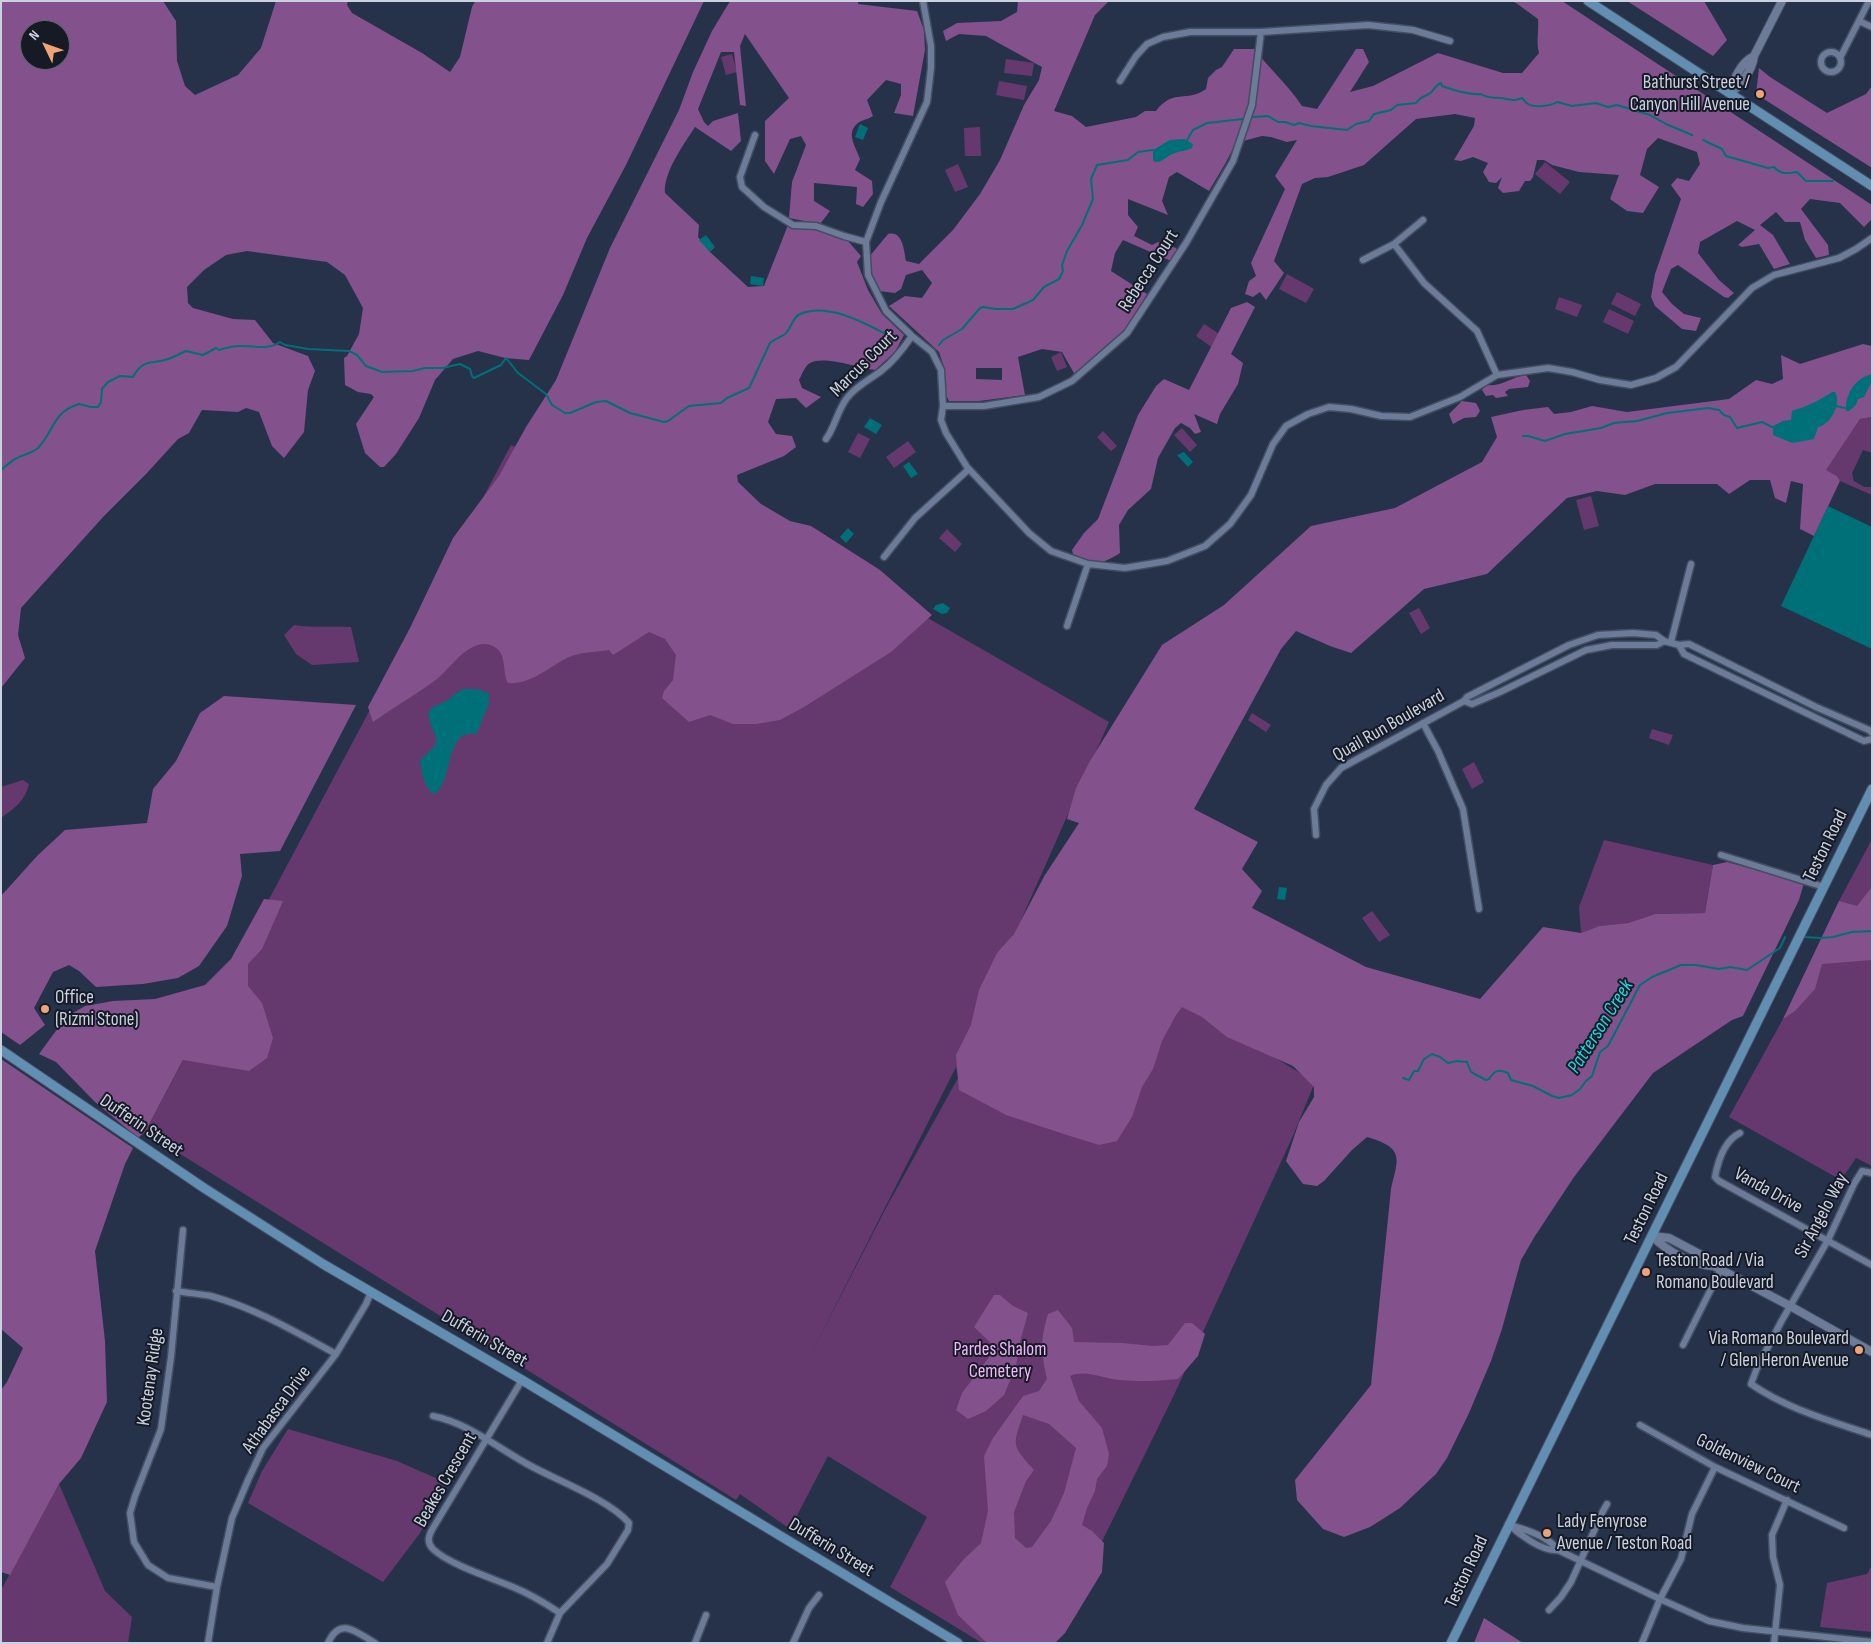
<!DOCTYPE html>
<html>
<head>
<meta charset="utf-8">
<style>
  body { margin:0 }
  #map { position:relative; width:1873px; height:1644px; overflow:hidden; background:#26324a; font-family:"Sofia Sans Condensed",sans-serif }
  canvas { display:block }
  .frame { position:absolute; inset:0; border:2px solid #cad2e1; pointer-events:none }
  .north { position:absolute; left:20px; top:20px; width:50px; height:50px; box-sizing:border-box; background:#151a25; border:1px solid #5d6470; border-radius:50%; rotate:312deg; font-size:14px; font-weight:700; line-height:20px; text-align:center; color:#cad2e1 }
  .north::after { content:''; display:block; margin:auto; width:18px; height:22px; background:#efa377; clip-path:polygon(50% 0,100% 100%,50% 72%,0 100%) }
</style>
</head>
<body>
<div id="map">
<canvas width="1873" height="1644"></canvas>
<div class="frame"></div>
<div class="north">N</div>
</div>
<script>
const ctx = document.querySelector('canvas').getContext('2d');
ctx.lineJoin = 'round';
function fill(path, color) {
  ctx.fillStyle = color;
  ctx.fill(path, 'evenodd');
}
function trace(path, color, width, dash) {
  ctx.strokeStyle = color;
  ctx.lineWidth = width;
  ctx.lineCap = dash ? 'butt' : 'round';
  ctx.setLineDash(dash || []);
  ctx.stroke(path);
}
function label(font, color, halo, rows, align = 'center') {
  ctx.font = font + ' "Sofia Sans Condensed",sans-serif';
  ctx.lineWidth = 4;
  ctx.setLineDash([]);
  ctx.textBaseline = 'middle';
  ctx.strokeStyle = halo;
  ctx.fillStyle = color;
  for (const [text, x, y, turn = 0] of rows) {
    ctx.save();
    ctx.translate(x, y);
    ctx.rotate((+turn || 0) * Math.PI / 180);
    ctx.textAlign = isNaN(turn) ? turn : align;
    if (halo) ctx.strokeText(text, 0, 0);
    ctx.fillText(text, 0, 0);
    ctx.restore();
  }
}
fill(new Path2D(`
  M732,54L737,72L726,75L721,57Z
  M1006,59L1034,63L1032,76L1004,73Z
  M999,81L1027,86L1024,100L996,95Z
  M980,127L981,156H965L964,128Z
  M1545,162L1570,182L1560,194L1535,174Z
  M958,164L968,187L955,192L945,170Z
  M1287,274L1314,289L1306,303L1279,289Z
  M1617,292L1641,304L1635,316L1611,304Z
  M1559,297L1582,305L1577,317L1555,309Z
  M1609,309L1634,321L1628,334L1603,322Z
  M1204,324L1227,339L1218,352L1196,336Z
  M1061,352L1067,367L1057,371L1051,357Z
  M1872,417V453L1863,450L1852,473L1854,481L1864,487H1872V495L1840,481L1837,476L1825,470L1860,419Z
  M1182,428L1197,445L1190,452L1174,435Z
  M1103,431L1117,446L1111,451L1097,437Z
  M858,433L870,439L860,458L848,452Z
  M908,441L916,452L894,468L886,457Z
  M511,445L905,605L1109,722L1021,920L1045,875L1186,1004L1315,1082L1292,1138L1174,1395L1052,1643H982L890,1587L927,1517L828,1456L790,1529L740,1494L736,1500L145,1132ZM956,1067L958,1078L886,1208L810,1356Z
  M1591,496L1599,526L1584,530L1576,500Z
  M947,529L962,544L955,552L939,538Z
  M1419,608L1430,628L1421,634L1409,613Z
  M294,625C313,628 332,626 351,627L359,662L312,665L296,654L284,635Z
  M1252,713L1271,725L1266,732L1248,720Z
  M1652,729L1673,735L1669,745L1649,738Z
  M1474,762L1484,782L1472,789L1462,769Z
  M23,780L29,784C25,801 15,808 1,818V787Z
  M1604,840L1713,865L1705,913L1655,914L1628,923L1599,926L1581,933L1579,907Z
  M1871,841L1872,1166L1856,1158L1841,1180L1729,1117L1783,1019L1839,901Z
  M1372,911L1390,935L1379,942L1362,918Z
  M288,1429L397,1461L447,1483L420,1533L383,1582L248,1503L262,1471Z
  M59,1484L105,1591L132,1617L128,1643H1V1590Z
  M1872,1565V1632L1820,1627L1827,1583L1867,1574Z`), '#66396e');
fill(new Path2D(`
  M1,1H163L176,21L177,61L185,86L195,95L238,75L261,48L276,1H348L347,5L352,13L422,53L450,72L460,57L472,7L475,1H704L626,165L587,238L563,295L529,360L505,358L478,351L453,359L435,380L419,418L396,454L384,467H380L365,453L356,424L374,397L371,394L358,392L345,385L344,358L347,356L359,334L363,308L345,275L327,262L247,251L226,255L204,270L187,287L188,303L193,308L233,319L255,320L273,343L308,356L315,371L308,390L304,432L284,458L272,446L259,412L246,408L238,412L202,410L189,433L178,439L147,473L104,516L21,608L18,635L25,658L1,688ZM30,30H60V60H30Z
  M730,1H858V4L917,11L924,30L925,50L913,116L894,113L901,95V84L886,80L867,100L873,116C869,119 862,120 858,123C845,133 856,147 860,159L855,170L872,181L873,194L863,207L856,204L857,187L814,183V201L830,211L820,224L789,218L792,182L806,145L801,136L790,139L774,174L765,161V121L789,98L745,34L740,46L746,106L740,105L734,52H721L698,109L704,122L708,126L713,121L738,113L741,141L731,151L695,127C684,144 663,173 665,193L699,225L698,237L710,252L748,287L764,286L788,225H813L848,241L861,256L857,262L868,290L882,314L904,335L895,352L875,370C860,368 823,355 810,363C805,366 802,374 799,380L802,388L821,397L806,408L796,398L776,399L768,422L776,434L792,436L796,447L784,456L737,475L738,482L761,504L790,521L811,526L880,570L932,615L891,652L804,707L780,720L756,724H733L710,715L689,722L662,698L664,691L673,680L676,655L665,639L649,632L613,655L609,650C597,652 581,652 569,657C550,666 531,685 508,683C502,672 507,656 496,648C490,643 482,643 475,646C459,653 450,668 437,679C417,694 394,707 373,722L368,707L410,628L453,538L499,476L526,427L556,380L610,248L679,110L693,72L712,31Z
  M1018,1H1109L1095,15L1054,111L1072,116L1086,127L1136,117L1145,111H1156C1173,88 1187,103 1206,89L1208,78L1216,70L1222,67L1234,49H1254C1270,69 1288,85 1302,106L1317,109L1356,49H1363L1369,62L1350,92L1373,86L1438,53L1503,73H1522L1539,53C1536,42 1539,31 1538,19L1516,3L1511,1H1562L1872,205V219L1864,227L1840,203L1810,199L1801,209L1828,245L1829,255L1816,258L1805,240L1800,222H1785L1776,212L1760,225L1773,235L1790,264L1774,269L1759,244L1742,247L1738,245L1755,230L1737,221L1700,242L1698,253L1719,280L1734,293L1728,298L1724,297L1678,265L1671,269L1662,292L1672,304L1684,314L1701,318L1696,331L1682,329L1655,306L1651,297L1655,274L1681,199L1671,185L1677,178L1689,181L1700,164L1697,152L1658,138L1647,149L1640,175L1659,187L1643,213L1627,211L1610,199L1619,175L1579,172L1552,165L1544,160H1537L1533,177L1530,181H1525L1519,191L1503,193L1498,188L1502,177L1496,183L1489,182L1483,172L1488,163L1473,157L1461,161L1454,160L1474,126L1475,118L1455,114L1416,119L1364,165L1328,177L1315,178L1302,184L1274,261L1284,273L1266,300L1260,292L1253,297L1245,294L1249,281L1256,276L1251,263L1285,189L1275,176L1297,140L1287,142L1271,137L1262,136L1236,143L1225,164L1209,191L1177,172L1169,177L1162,201L1168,215L1128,199V215L1138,227L1134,236L1152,245L1158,242L1176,248L1178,251L1173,261L1169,260L1123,240L1115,253L1111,271L1147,294L1124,331L1075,375L1062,352L1042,349L1018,357L1025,395L979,401H949L946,395L944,367L939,352L889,306L905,296L922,298L932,283L922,270L906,275L901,289L895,293L879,291L872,282L869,257L888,234C903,230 904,251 906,261L919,264L953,230L980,194L1000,160L1024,105L1039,80L1042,67L986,36L959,34L946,41L943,31L957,23L1001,21L1017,12ZM976,368H1002V380L976,379Z
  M1627,1H1704L1727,40L1713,56Z
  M1759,68L1770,77L1827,113L1866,94L1872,86V168L1756,94Z
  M1247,302L1255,307L1231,354L1243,363L1238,384L1220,414L1217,424L1194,414L1201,432L1195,434L1190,428L1181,423L1175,428L1158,458L1151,489L1128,510L1119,525L1120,553C1102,565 1091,566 1073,554L1072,550L1084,533L1098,519L1138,415L1156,386L1164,379L1189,390L1231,308Z
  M1863,344L1872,346V417L1860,419L1826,470L1837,476L1840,481L1814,536L1800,529L1803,484L1791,481L1786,503L1775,498L1770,480H1750L1729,494L1717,484H1655L1625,495L1597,491L1567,498L1487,574L1424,589L1351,653L1330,646L1296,631L1281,649L1194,809L1258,842L1242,869L1262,891L1252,908L1366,967L1480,999L1543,927L1581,933L1599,926L1628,923L1655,914L1705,913L1713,865L1727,862L1804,883L1799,900L1743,1016L1732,1020L1653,1073L1574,1177L1535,1236L1521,1260L1502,1329L1491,1361L1469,1413L1447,1458L1436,1474L1400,1508L1370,1527L1344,1537L1323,1529L1297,1500L1295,1480L1371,1385L1391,1189C1399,1157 1404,1148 1367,1137L1352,1150L1324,1181L1317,1186L1303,1184L1286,1161L1299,1122L1314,1097V1087L1293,1066L1227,1037L1202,1017L1182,1007L1176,1015L1162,1041L1153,1069L1142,1087L1132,1117L1117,1141L1099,1145L1067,1135L1006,1115L959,1090L956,1055L971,1025L979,990L997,953L1014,934L1045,875L1079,823L1067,819L1076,788L1090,761L1162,645L1224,605L1311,526L1395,508L1482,462L1497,437L1491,417L1523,410L1548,407L1554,414L1571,412L1592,406L1627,412L1729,399L1756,380L1772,384L1783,379L1781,355L1800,364Z
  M1526,375L1530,381L1528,387L1509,389L1505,392L1508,396L1496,398L1493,395L1486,396L1482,390L1486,385C1501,387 1512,377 1526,375Z
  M1462,401L1476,403L1480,411L1476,417L1464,418L1453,424L1449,414Z
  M224,696L356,705L280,851L240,854L242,876L227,926L199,966L178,978L143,984L96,987L79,971L69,965L53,972L34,1008L45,1025L20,1045L1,1032V896L38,855L65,830L147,823L153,789L176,761L200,713Z
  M1872,887V960L1822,964L1815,989L1795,1011L1783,1019L1839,901L1857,906Z
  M264,899L283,901L262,949L248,964V986L262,1003L273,1038L267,1058L249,1071L183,1060L145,1132L138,1138L95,1102L56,1062L39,1054L66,1017L85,1006L113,1001L155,999L205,985L231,959Z
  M1,1059L133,1148L125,1164L95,1251L105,1341L107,1402L81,1458L59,1484L10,1575L1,1572V1390L7,1382L23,1348L1,1329Z
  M994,1295H1000L1013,1306L1028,1313L1020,1342L1016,1366L1004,1395L986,1411L968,1419L956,1410L962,1393L996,1348L974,1327Z
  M1058,1310L1072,1328L1074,1342L1122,1343L1153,1346L1168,1345L1185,1323H1192L1205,1334L1198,1356L1178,1379C1159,1381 1139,1382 1120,1380C1103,1379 1086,1369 1070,1376L1079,1401L1102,1428L1109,1454L1107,1466L1097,1479L1095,1491L1087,1508L1082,1525L1092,1531L1104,1543L1102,1572L1065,1633L1055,1643H987L958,1615L945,1582L964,1559L981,1543L988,1511L984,1456L993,1438L1023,1396L1039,1391L1047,1379C1041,1351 1040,1341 1048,1314ZM1023,1415L1049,1424L1076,1448L1064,1493L1051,1521L1032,1547L1026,1548L1015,1538L1014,1512L1026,1481L1034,1470C1012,1445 1012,1447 1023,1415Z
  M1484,1618L1523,1643H1474Z`), '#83518b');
fill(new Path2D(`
  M860,124L868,128L863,140L855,137Z
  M1184,139L1193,144L1192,148C1186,151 1181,151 1175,153C1167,155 1164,162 1155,162L1153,160V150L1170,140Z
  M706,235L715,247L710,252L699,240Z
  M751,276L764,278L763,286L750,284Z
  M1872,374V381L1864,397L1858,399L1856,405L1849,411H1846C1845,394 1855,378 1872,374Z
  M1832,392H1835C1842,404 1830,425 1818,427L1814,439L1792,443L1773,435V426L1783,421L1791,420L1792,411C1808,406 1818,401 1832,392Z
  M870,418L882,425L876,434L864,427Z
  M1184,452L1193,462L1188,467L1177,455Z
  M909,462L918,474L911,478L903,466Z
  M1828,506L1872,527V649L1781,606Z
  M848,528L854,534L846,543L840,537Z
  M943,603L950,608L947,613L942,614L933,609L936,605Z
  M463,689C472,689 481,688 489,694V703L477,733L463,735C445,751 452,779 434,795C423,785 422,774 420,760L434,747L437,740L430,723L428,713C433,704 441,705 449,699C454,695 457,692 463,689Z
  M1279,887L1287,888L1285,900L1277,899Z`), '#007078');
trace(new Path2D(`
  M1253,117L1268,116L1278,122H1285L1294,125L1299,123L1311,126L1347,130L1356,124L1369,121L1374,114L1391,110L1397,105L1416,103C1420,97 1423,97 1429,94C1434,91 1435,85 1441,83L1442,86C1453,90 1469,95 1481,94C1489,99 1492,97 1501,98C1509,99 1514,102 1522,98C1524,100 1525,102 1528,104C1534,108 1551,106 1557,102L1572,106L1596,103L1608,107L1617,105L1650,115L1666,124L1692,135
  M1187,140L1193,130L1207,123L1243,119
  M1703,140L1722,149L1726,156L1768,168L1774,167C1781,175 1787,173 1797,172L1806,181H1833
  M939,345L943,340L962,329L980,308L983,307L996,309H1013L1033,300L1044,287L1059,279L1063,271L1062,265L1067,251L1082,225L1093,199L1091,179L1097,165L1128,160L1138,152L1153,150
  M1836,406L1845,408
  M1523,436H1528L1545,441L1565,434L1601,428L1614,423L1637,421L1667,413L1708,408L1719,410L1724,415L1730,417L1737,428L1762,422L1772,427
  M1,470C6,466 11,461 17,458C24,454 31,454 38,448C54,432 52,412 79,404L91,407H98L101,402L102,389L108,382L120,376L133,377C143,358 151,365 168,359C174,357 180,354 186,351L203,355L216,348L219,350C226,348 232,346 239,346C254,345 267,351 280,342L285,345L308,349L349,351L357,355L366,366L382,372L413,371L425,368H443L460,364L470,369L472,376L474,378L501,365L506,358L518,373L546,394L552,405L565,413H570L596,402L606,401L630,413L664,422L668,421L689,406L721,403L727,398L749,388L770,343C775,338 783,337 786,333C792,327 792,318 800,314C829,301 870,326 895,339
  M1805,937L1820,938L1833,937L1852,932L1872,931
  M1403,1078L1409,1080L1414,1071H1418L1424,1059L1432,1054L1440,1057L1448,1063L1457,1061L1467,1062L1471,1072L1486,1080L1489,1079C1495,1070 1498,1069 1508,1073L1511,1080L1533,1086L1552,1096L1559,1098L1572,1095L1580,1089L1586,1081L1592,1076L1600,1052L1608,1046L1640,985L1652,977L1681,965H1696L1719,969L1730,967L1747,970L1780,948L1785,937`), '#007078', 2);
const minor = new Path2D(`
  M923,1L931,46V68L927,102L881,202L866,242L868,275L886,311L912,336L932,352L941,370L943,406L941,420L946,433L967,467L1029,533L1051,551L1088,564L1125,568L1167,561L1205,546L1230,524L1251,495L1273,444L1286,426L1308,414L1329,407L1351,409L1381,416L1410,417L1460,397L1497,375L1548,368L1572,372L1600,380L1631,385L1656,378L1676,367L1752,288L1774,275L1839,258L1856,249L1872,238
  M1859,21L1872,27
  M1821 62a10 10 0 1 1 20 0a10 10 0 1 1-20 0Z
  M1840,58L1869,1
  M1120,81L1136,56L1147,44L1163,37L1190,32H1261L1368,25L1413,30L1450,41
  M755,135L740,177L742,187L764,207L793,225L816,226L844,236L866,242
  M1423,220L1394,244L1424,283L1477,331L1497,375
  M1363,260L1394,244
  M943,406H984L1039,397L1072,381L1127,333L1186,243L1233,161L1252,105L1261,32
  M826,439C835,427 837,411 847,398C856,386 869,380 881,371C894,361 903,349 912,336
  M884,557L915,518L969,469
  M1067,626L1088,564
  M1671,642L1691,564
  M1679,645L1684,654L1864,741L1872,739
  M1464,701L1472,704L1500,692L1586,650L1612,645H1657L1664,641
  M1423,723L1438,751L1463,809L1479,909
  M1316,835L1314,809L1326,785L1341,768L1464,701L1467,697L1569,645L1598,635L1633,633L1656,635L1664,641L1679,645L1689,644L1816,707L1869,730L1872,733
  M1721,855L1824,887
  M1740,1133C1725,1140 1718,1161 1715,1177L1719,1181L1872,1265
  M1872,1173L1862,1171L1854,1184L1828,1240L1781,1322L1757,1368L1751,1384C1787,1409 1831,1421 1872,1435
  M183,1230L171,1357L161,1429L135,1496L130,1513L134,1542L148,1565L168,1578L217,1587
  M176,1291C188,1293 200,1294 211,1296C255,1308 296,1332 336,1354
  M1683,1345L1721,1269
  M522,1380L433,1528C429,1535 426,1542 433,1549C448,1564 492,1578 513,1587C530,1594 545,1603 560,1613
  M433,1416C468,1423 498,1448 529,1465C556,1480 610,1500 629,1523L628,1530L607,1564L560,1613L547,1643
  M1640,1425L1715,1467L1844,1528
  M1508,1524C1519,1534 1542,1552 1558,1550L1660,1599L1709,1621L1743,1628L1872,1642
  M1509,1525C1525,1529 1548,1536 1558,1550
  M1549,1610L1561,1597L1571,1582L1603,1511L1607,1504
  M208,1643L217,1587L232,1518L248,1480L263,1448L336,1354L366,1304L371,1292
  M328,1643C340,1616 356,1632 375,1643
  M695,1643L706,1615
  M793,1643L809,1608L819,1595
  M1642,1643L1660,1599L1681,1559L1692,1514L1715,1467
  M1774,1643L1780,1585L1773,1557L1772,1535L1787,1500`);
const tertiary = new Path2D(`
  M1730,93C1734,79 1740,63 1754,56
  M1730,94C1741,84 1752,72 1754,56L1782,1
  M1652,1236L1669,1238L1707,1258L1714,1266L1790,1306L1872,1352
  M1652,1236C1668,1252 1692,1265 1714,1266`);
const secondary = new Path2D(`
  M1588,1L1872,186
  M1,1050L204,1188L323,1264L522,1380L958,1643
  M1451,1643L1872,789`);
trace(minor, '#434e62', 9);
trace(tertiary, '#434e62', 10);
trace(secondary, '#434e62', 11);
trace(minor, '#6c7b97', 6);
trace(tertiary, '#6c7b97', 8);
trace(secondary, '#628eb2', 9);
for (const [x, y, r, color] of [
  [1760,94,5,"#efa377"],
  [45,1009,5,"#efa377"],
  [1646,1272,5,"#efa377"],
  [1859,1350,5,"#efa377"],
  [1547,1533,5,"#efa377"]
]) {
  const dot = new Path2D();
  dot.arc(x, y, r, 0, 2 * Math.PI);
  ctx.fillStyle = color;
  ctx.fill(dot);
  trace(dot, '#151a25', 2);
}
label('19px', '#cad2e1', '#151a25', [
  ["Bathurst Street /",1750,83,"right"],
  ["Canyon Hill Avenue",1750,105,"right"],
  ["Office",55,998],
  ["(Rizmi Stone)",55,1020],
  ["Teston Road / Via",1656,1261],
  ["Romano Boulevard",1656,1283],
  ["Via Romano Boulevard",1849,1339,"right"],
  ["/ Glen Heron Avenue",1849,1361,"right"],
  ["Lady Fenyrose",1557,1522],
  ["Avenue / Teston Road",1557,1544]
], 'left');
label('19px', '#cad2e1', '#151a25', [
  ["Rebecca Court",1149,271,-57],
  ["Marcus Court",864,364,-45],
  ["Quail Run Boulevard",1389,726,-30],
  ["Teston Road",1826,846,-64],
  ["Dufferin Street",141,1126,34],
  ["Vanda Drive",1768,1191,29],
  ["Teston Road",1647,1209,-64],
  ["Sir Angelo Way",1822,1216,-62],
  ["Dufferin Street",484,1339,30],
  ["Kootenay Ridge",151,1377,-82],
  ["Athabasca Drive",277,1410,-54],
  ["Goldenview Court",1748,1464,26],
  ["Beakes Crescent",446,1480,-60],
  ["Dufferin Street",831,1548,31],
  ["Teston Road",1467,1572,-65]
]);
label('19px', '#f1b8fa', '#151a25', [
  ["Pardes Shalom",1000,1350],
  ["Cemetery",1000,1372]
]);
label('italic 20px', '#17dbe9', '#151a25', [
  ["Patterson Creek",1601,1027,-58]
]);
</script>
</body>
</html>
